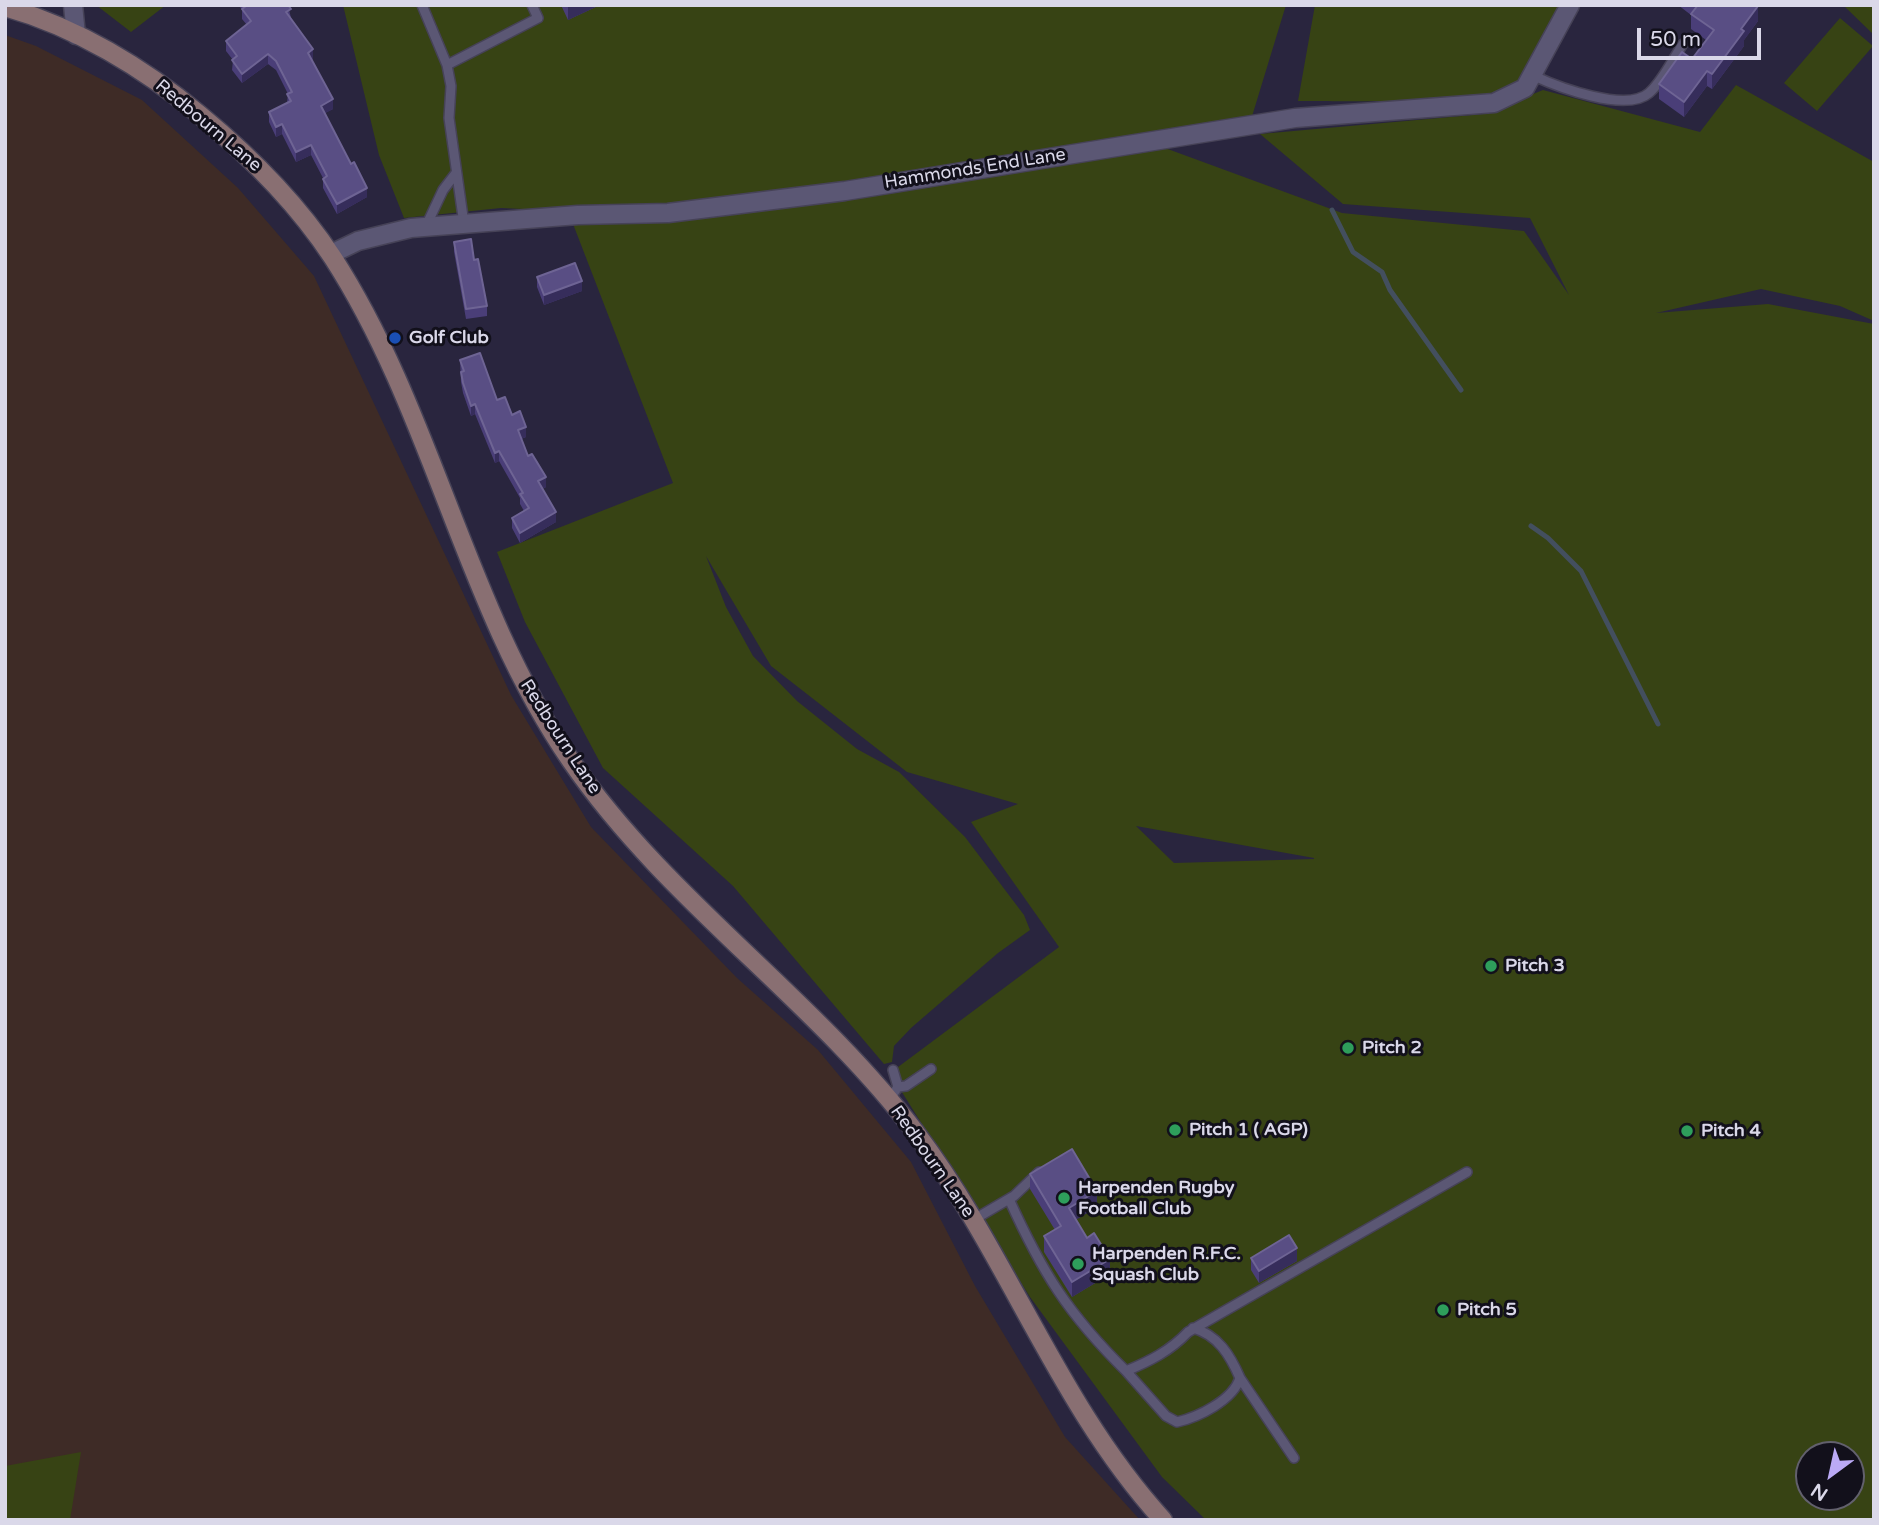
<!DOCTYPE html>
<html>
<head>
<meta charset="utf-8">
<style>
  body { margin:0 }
  #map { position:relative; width:1879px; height:1525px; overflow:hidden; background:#29253e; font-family:"Varela Round",sans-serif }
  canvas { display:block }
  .frame { position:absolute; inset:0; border:7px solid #dad8e9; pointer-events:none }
  .north { position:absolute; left:1795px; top:1441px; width:70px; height:70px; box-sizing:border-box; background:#12101b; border:2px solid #62606d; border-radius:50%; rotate:213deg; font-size:19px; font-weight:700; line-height:28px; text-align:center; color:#dad8e9 }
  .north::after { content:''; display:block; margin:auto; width:24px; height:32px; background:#bbaaf6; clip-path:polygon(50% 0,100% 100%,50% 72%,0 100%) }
  .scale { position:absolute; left:1637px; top:28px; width:124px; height:32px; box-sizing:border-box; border:4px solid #dad8e9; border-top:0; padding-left:9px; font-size:21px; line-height:24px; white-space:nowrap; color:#dad8e9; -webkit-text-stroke:5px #12101b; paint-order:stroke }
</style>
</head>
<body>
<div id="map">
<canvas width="1879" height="1525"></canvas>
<div class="frame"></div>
<div class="north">N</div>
<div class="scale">50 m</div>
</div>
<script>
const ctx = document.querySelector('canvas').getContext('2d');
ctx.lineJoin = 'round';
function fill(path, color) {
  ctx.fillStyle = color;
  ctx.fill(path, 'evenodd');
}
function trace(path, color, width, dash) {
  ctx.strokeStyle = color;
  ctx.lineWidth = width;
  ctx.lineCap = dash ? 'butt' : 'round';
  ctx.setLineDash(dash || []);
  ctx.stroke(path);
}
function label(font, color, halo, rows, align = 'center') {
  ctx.font = font + ' "Varela Round",sans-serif';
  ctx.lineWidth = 6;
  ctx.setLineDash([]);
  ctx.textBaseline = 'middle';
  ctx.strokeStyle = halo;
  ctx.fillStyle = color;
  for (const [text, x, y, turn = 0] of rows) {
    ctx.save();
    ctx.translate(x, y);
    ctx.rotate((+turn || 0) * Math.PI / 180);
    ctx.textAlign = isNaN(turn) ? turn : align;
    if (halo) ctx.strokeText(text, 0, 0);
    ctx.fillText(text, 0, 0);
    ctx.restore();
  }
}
fill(new Path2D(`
  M5,35L36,46L142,100L238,188L314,276L511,695L591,827L737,978L818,1050L911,1162L975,1286L1065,1437L1140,1520H5Z`), '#3e2b26');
fill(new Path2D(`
  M96,5H166L131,32Z
  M343,5H1286L1246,136L1165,148L1342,213L1524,231L1569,295L1530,218L1343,204L1260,134L1484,114L1543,90L1700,132L1736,85L1874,162V321L1840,306L1761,289L1656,313L1768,304L1874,324V1520H1206L1162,1477L1030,1297L890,1073L1059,947L971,822L1018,804L907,772L771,666L706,556L726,607L753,656L797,701L857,749L899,772L965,837L1024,915L1030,930L998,953L911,1028L894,1046L892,1062L884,1064L733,886L603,768L525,622L497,552L673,483L568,211L501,208L404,218L379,155ZM1136,826L1314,858V859L1174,863ZM1809,1455H1851V1497H1809Z
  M1315,5H1561C1552,22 1532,70 1520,81C1493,107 1340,100 1298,101Z
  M1843,5H1874V35Z
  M1840,18L1873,46L1817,111L1784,83Z
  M81,1452L70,1520H5V1466Z`), '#374314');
trace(new Path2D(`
  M1332,210L1353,252L1382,272L1390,290L1461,390
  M1531,526L1548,538L1581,571L1658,724`), '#434f5e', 5);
const lane = new Path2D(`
  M422,5L447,65L451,86L449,118L464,224
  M447,65L538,18L532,5
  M1534,76C1558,87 1626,113 1649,93C1662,82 1673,59 1683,44
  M426,226L443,190L456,173
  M893,1070L898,1087
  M889,1100L898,1087L906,1086L931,1069
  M1009,1199C1042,1272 1068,1314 1126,1371C1150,1361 1170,1351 1188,1332L1467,1172
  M973,1220L1014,1196L1039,1172
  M1126,1371L1166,1416L1177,1422C1199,1417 1233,1400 1240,1378C1230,1355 1218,1335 1193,1328
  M1240,1378L1294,1458`);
const street = new Path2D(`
  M73,5L76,35
  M331,254L358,241L411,228L578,215L668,213L845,191L1295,118L1494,103L1525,88L1570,5`);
const secondary = new Path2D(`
  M5,7C76,27 144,68 200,115C251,157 297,203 333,258C434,415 465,607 571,761C667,901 814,998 916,1133C1009,1256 1058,1405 1163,1520`);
trace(lane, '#464257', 12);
trace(street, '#464257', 21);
trace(secondary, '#464257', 21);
trace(lane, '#5b5774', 9);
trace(street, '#5b5774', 18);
trace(secondary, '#896f72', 18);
fill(new Path2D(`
  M239,5H288L291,18L313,59L312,60L333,109L325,113L367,197L337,214L323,188V178L311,155L296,162L282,134L276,137L269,122V112L287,103L288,94L276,70L268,64L242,83L232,70L233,60L226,51V41L247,25L242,19V10Z
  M561,5H600L568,20Z
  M1678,5H1757L1758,21L1744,40V46L1712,89L1707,86L1684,117L1659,99V84L1692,59L1706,40L1691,29V15Z
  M454,242L474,260L487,306V316L466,319L454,252Z
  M537,277L582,291L544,305L537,287Z
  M460,360L512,415L526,437L521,439L528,456L546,487L542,489L556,522L520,543L512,528V518L524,511L520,504V498L499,461L495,463L475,414L471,416L463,393L461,382Z
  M1030,1174L1097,1207L1075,1220L1110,1274L1072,1297L1044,1252V1236L1055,1230L1030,1189Z
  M1251,1258L1297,1261L1259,1283L1251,1270Z`), '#4a3e78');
fill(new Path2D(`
  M568,5H600L568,20Z
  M1758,6V21L1744,40V46L1712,89V74L1741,29Z
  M313,49V59L308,62V53Z
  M268,54V64L242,83V74Z
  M1707,71V86L1684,117V102Z
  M333,99V109L321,115V106Z
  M282,124V134L276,137V127Z
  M311,145V155L296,162V152Z
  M367,188V197L337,214V204Z
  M582,281V291L544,305V295Z
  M475,404V414L471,416V406Z
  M526,427V437L518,440V430Z
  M499,451V461L495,463V453Z
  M546,477V487L538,491V481Z
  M556,512V522L520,543V533Z
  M1097,1191V1207L1069,1224V1208Z
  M1297,1248V1261L1259,1283V1271Z
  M1110,1259V1274L1072,1297V1282Z`), '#362d5b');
const building = new Path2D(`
  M246,5H288L291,9L286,12L313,49L308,53L333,99L321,106L351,164L354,162L367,188L337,204L323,179L327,176L311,145L296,152L282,124L276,127L269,112L291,101L287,94L292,92L276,61L268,54L242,74L232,60L237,56L226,41L251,21L242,9L246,6Z
  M1698,5L1758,6L1741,29L1744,31L1712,74L1707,71L1684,102L1659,84L1682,52L1692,59L1714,30L1691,14Z
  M471,239L474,260L478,259L487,306L466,309L454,242Z
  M575,263L582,281L544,295L537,277Z
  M480,353L497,400L505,397L512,415L520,411L526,427L518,430L528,456L532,454L546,477L538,481L556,512L520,533L512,518L529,508L520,494L523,493L499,451L495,453L475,404L471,406L463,383L461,372L464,371L460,360Z
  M1072,1149L1097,1191L1069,1208L1087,1238L1094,1233L1110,1259L1072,1282L1044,1236L1061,1226L1030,1174Z
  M1289,1235L1297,1248L1259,1271L1251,1258Z`);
fill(building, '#594e84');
trace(building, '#6e6494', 2);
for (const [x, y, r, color] of [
  [395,338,7,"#1a4fb4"],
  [1491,966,7,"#2e9e5b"],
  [1348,1048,7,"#2e9e5b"],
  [1175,1130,7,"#2e9e5b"],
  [1687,1131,7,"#2e9e5b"],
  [1064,1198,7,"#2e9e5b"],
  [1078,1264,7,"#2e9e5b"],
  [1443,1310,7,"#2e9e5b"]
]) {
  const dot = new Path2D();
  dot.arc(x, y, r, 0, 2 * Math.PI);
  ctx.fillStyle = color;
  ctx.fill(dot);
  trace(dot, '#12101b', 2.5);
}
label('18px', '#dad8e9', '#12101b', [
  ["Redbourn Lane",208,126,40],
  ["Hammonds End Lane",975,169,-9],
  ["Redbourn Lane",560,737,57],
  ["Redbourn Lane",932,1162,55]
]);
label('bold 18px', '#dad8e9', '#12101b', [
  ["Golf Club",409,338],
  ["Pitch 3",1505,966],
  ["Pitch 2",1362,1048],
  ["Pitch 1 ( AGP)",1189,1130],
  ["Pitch 4",1701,1131],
  ["Harpenden Rugby",1078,1188],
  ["Football Club",1078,1209],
  ["Harpenden R.F.C.",1092,1254],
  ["Squash Club",1092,1275],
  ["Pitch 5",1457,1310]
], 'left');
</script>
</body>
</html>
